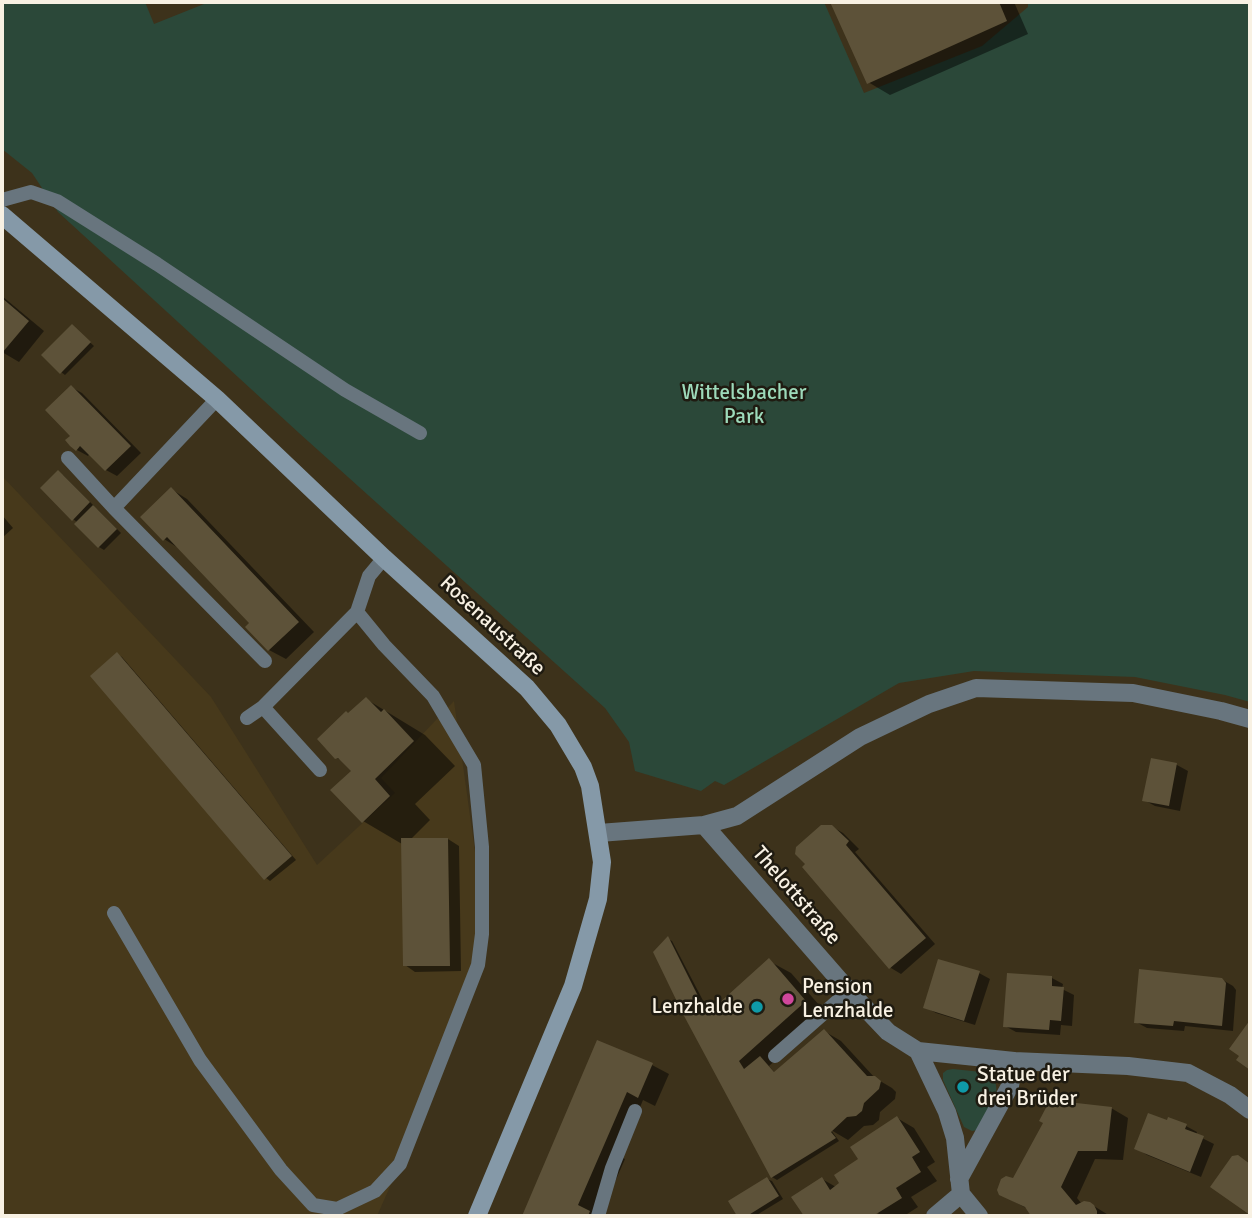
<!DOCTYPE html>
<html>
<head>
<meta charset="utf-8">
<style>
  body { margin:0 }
  #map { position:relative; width:1252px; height:1218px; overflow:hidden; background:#3d321b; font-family:Signika,sans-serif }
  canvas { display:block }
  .frame { position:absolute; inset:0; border:4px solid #f8f1e3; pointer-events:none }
</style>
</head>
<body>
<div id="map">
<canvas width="1252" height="1218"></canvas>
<div class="frame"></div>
</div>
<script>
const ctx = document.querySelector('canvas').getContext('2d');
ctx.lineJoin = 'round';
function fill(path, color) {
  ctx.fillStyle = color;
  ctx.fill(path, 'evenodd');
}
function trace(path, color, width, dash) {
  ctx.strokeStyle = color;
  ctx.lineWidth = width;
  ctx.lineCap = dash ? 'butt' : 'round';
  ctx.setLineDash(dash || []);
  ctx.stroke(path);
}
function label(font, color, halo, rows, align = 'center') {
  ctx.font = font + ' Signika,sans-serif';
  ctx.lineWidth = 5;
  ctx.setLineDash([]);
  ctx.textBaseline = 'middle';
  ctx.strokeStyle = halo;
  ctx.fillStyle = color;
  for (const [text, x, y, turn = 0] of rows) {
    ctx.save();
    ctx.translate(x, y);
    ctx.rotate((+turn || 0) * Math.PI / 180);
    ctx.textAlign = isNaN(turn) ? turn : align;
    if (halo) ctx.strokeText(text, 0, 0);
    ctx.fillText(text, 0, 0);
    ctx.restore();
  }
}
fill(new Path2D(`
  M2,476L211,697L317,865L395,793L381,778L454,701L483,909L482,934L400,1164L377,1216H2Z`), '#47391b');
fill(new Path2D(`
  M2,2H145L154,24L209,2H824L864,93L982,46L1028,7V2H1250V702L1225,695L1135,677L974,671L899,683L724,785L715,781L701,791L635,771L629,742L605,708L299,433L58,212L32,173L2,149Z
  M953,1069L991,1073C1005,1093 988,1112 978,1130L972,1131L964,1127L943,1080V1073L947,1070Z`), '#2b4839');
fill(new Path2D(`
  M832,2H1014L1028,34L890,95L868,82Z
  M2,296L44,331L19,362L2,352Z
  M72,326L94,346L65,375L61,372Z
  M71,387L82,393L141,453L117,476L106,470L90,453L88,456L77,450L73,436Z
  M63,475L94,506L93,507L98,510L121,533L104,550L99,547L77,524L78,523L73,519Z
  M171,489L187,499L314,632L286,659L269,650L251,623L180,549L164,539Z
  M2,515L13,528L2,538Z
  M117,654L122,657L296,860L270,881L266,878Z
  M366,699L425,735L455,766L415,804L430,820L410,840L448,839L459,846L461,971L415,972L405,965L402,844L363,821L353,772L344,762L337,758L349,715Z
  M1152,760L1177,765L1188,771L1180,811L1155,806L1144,800Z
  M831,826L843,833L859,849L855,852L935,944L901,974L891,968Z
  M668,939L672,941L710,1014L769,961L791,973L827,1014L769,1066L775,1073L824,1031L841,1041L875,1078L892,1088L896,1092L895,1099L880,1112L879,1120L873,1125L864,1126L848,1140L831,1130L839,1141L777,1180L772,1177Z
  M979,973L990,979L975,1025L936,1013L925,1007Z
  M1052,978L1063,984L1062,989L1074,995L1072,1026L1061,1025L1060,1035L1016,1032L1005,1026Z
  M1221,979L1233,986L1236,990L1233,1031L1185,1026L1184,1031L1147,1028L1136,1022Z
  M598,1042L652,1065L669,1074L655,1106L643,1100L620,1156L625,1159L600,1216H524Z
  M1111,1108L1128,1118L1123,1160L1095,1159L1077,1198L1082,1204L1089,1203L1110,1216H1033L1028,1209L1000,1194L1014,1180Z
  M897,1118L914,1128L935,1162L927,1167L937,1181L911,1197L918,1207L904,1216H880L860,1185H856L876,1216H806L794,1198L822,1179L836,1187Z
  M1169,1119L1186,1126L1197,1132L1196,1135L1214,1144L1201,1177L1147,1155L1136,1148L1168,1123Z
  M767,1179L772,1181L783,1199L755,1216H739L730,1202Z`), '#0007');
fill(new Path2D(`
  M830,2H999L1007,21L867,84Z
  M2,298L29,321L2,353Z
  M72,324L91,342L60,374L41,355Z
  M71,385L131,446L105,471L80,446L76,451L70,446L65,440L70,436L45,410Z
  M58,470L90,502L72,521L40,488Z
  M171,487L299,622L268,651L245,627L249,623L167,537L163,541L140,517Z
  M93,505L117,529L98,548L74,524Z
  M117,652L292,856L264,880L90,676Z
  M366,697L381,712L384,709L414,741L375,779L390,796L362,823L330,790L351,771L338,758L335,759L317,739L346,711L348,713Z
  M1151,758L1177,763L1169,806L1142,801Z
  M821,825H832L849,841L846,845L926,938L889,969L802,867L805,864L795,854L796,847Z
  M401,838H448L450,966H403Z
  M668,936L707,1014L769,958L806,1001L739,1061L744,1069L760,1056L774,1072L824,1029L867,1076H875L881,1081L879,1089L864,1103L862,1111L856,1116L847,1117L831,1132L836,1138L771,1178L683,1014L653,952Z
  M938,959L980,971L964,1021L923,1008Z
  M1139,969L1222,978L1226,983L1222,1026L1174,1021L1173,1026L1134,1023Z
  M1007,973L1052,976V986L1064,987L1061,1021L1050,1020L1049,1030L1003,1027Z
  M1250,1020V1070L1236,1060L1239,1056L1229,1049Z
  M597,1040L653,1063L638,1098L627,1092L578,1205L590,1211L588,1216H522Z
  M1050,1100L1112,1107L1107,1151H1078L1061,1187L1076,1205L1084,1201L1090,1202L1094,1205L1097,1211V1216H1031L1025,1207L999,1195L997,1190L1001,1179L1006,1176L1013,1178L1043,1123L1039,1121Z
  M1148,1113L1167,1120L1168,1117L1187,1124L1185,1129L1204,1136L1190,1172L1134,1149Z
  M897,1116L920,1152L912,1157L921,1172L896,1188L902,1198L873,1216H804L791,1197L822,1177L830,1190L839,1183L834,1175L858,1159L850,1147Z
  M1238,1155L1250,1164V1215L1210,1187L1232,1156Z
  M767,1177L779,1196L747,1216H737L728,1201Z`), '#5d5239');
trace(new Path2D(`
  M2,200L31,192L57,201L157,264L345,390L420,433
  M217,399L114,508L265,661
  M68,458L114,508
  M263,707L320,770
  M247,718L263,707L357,612
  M114,913L200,1060L281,1170L313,1205L337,1209
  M775,1056L849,991
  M334,1216L337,1209L375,1191L400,1164L478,965L482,934V847L474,765L433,696L384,645L357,612L369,576L384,558
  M598,1216L612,1168L635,1111`), '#68757e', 14);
trace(new Path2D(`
  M704,825L849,991L888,1032L918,1051L1014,1061L1128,1066L1188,1073L1230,1095L1250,1110
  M599,833L704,825L737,816L860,737L929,704L976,688L1133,693L1221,711L1250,719
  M918,1051L947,1112L955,1138L961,1194
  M959,1179L1010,1086L1014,1061
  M961,1194L979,1216
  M935,1216L961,1194`), '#68757e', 18);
trace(new Path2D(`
  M2,215L217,399L384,558L527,688L558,725L583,767L590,786L602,862L598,899L573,986L477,1216`), '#8599a8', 18);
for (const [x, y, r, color] of [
  [788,999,7,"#d1479c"],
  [757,1007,7,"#0f9aa8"],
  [963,1087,7,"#0f9aa8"]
]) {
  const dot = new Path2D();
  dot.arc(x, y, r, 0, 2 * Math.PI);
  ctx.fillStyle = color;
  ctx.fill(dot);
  trace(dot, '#1f1b11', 2.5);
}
label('21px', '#9ddaba', '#1f1b11', [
  ["Wittelsbacher",744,393],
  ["Park",744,417]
]);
label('21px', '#f8f1e3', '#1f1b11', [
  ["Rosenaustraße",492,626,43],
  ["Thelottstraße",796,896,49]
]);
label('21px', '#f8f1e3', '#1f1b11', [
  ["Pension",802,987],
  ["Lenzhalde",802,1011],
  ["Lenzhalde",743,1007,"right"],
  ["Statue der",977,1075],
  ["drei Brüder",977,1099]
], 'left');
</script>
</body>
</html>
